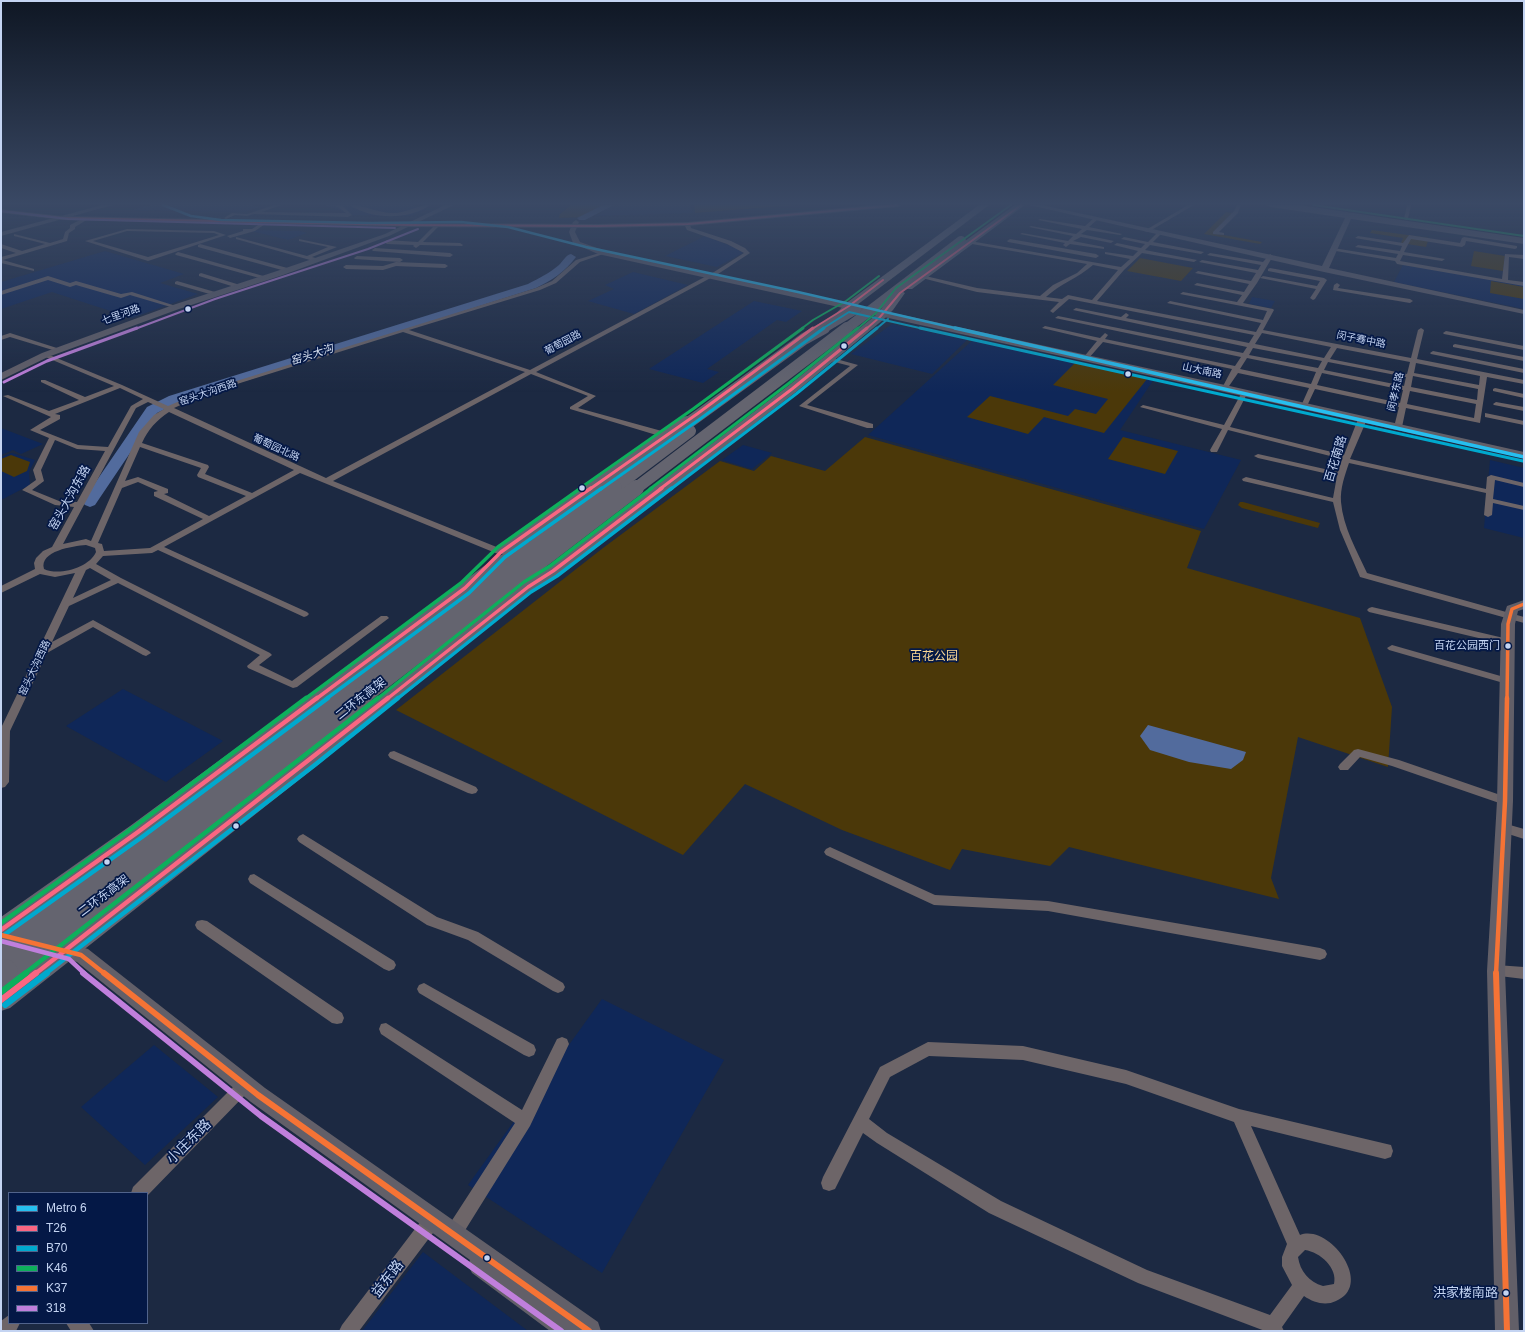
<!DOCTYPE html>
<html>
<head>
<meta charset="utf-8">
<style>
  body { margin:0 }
  #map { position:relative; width:1525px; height:1332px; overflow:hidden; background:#1c2942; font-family:Arial,sans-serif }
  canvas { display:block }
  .frame { position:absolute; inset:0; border:2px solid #c4d4f2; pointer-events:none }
  .legend { position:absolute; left:8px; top:1192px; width:140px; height:132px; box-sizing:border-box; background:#041846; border:1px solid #51638b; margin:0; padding:5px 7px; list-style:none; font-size:12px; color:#c4d4f2 }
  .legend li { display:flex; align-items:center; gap:8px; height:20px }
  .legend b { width:20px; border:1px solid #51638b }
</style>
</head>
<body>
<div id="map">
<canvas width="1525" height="1332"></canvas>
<div class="frame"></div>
<ul class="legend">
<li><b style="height:5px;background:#26bff0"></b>Metro 6</li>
<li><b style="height:5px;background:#fa6682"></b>T26</li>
<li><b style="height:5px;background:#00a9ce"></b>B70</li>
<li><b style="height:5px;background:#0daf5c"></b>K46</li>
<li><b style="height:5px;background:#f57335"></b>K37</li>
<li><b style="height:5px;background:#c07fdc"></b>318</li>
</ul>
</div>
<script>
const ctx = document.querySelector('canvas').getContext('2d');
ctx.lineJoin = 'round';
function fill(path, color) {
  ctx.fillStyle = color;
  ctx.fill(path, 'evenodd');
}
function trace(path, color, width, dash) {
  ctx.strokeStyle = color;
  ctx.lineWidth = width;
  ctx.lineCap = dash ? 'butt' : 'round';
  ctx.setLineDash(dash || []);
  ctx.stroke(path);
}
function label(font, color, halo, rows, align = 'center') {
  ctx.font = font + ' Arial,"Noto Sans SC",sans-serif';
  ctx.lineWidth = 3.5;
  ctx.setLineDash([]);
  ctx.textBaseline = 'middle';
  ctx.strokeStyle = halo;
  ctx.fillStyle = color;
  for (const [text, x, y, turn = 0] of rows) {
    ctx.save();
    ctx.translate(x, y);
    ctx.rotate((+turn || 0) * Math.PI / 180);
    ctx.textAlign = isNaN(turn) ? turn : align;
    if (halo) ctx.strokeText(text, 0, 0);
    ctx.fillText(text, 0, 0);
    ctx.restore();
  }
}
fill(new Path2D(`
  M151,205H250L261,207L244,212L132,210Z
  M325,205H411L427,209L410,216L352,215Z
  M620,205H690L693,213L595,216L611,206Z
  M247,230L300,231L307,233L288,240Z
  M705,236L736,248L743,253L717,267L665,256Z
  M105,251L184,274L160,283L198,294L132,318L52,292L1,309V282Z
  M1403,265L1524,284V309L1394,282Z
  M633,272L688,285L634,314L588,301L614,289L605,285Z
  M1252,297L1275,301L1271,308L1249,304Z
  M754,301L802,311L786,322L777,320L707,369L719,372L703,383L649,369Z
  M892,324L967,340L932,374L851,354Z
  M974,339L1154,379L1120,430L1241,460L1204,529L868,435Z
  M1,428L43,444L21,454L13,450L1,455Z
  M743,445L772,453L752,469L722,460Z
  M12,453L35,460L29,472L30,485L3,499L1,498V457Z
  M1490,460L1524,468V538L1484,528Z
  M123,689L223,741L166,782L66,726Z
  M602,999L724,1060L602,1273L468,1185Z
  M154,1045L218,1097L145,1165L81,1107Z
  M423,1252L528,1331H362Z`), '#0f2758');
fill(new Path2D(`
  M571,205H616L609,206L591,217L559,218L560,214Z
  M694,205H796L695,213Z
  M1226,212L1233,213L1213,233L1262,242L1260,244L1204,234Z
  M1372,230L1429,238L1426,247L1401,243L1403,238L1370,233Z
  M1474,251L1505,256L1503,271L1471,266Z
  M1140,258L1193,268L1181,281L1127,271Z
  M1491,281L1524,287V299L1490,293Z
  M1075,363L1147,379L1104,433L1044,417L1028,434L967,417L990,396L1068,416L1075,409L1096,414L1108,399L1053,385Z
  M865,437L1201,531L1187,568L1360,618L1392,707L1388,767L1298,737L1271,878L1279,899L1069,847L1050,866L962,849L950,870L842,830L745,784L683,855L396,710L603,548L720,461L754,471L771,456L825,471Z
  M1123,437L1178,451L1165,474L1108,459Z
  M11,455L30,462L27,471L14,477L1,471V459Z
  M1240,502H1243L1320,523L1318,528L1242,508L1238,505Z`), '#4b3809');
fill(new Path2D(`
  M1148,725L1246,752L1243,760L1231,769L1189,762L1150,750L1140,736Z`), '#526b9d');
fill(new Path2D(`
  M603,205H614L585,220H579L577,218Z
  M571,254L576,257C565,272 552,280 536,288L179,402L157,413L95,505L90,507L85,505L82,502L147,407L169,396L528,284C539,278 550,273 559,265C563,261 566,255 571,254Z`), '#526b9d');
fill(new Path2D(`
  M274,205H281L262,212L346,213L338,207L333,205H342L352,215L348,217L254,214L247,216L235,215L226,219L224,218L232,213L247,214Z
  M350,205C364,205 378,213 393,213C407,213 417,205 430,205C409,220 372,220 350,205Z
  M1188,205H1194L1148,232L1144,231Z
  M1237,205H1241L1238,213L1219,232L1224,233V235L1213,234V232L1234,211Z
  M1407,205H1411L1408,219L1406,220L1404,219Z
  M86,217L90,218L75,227V229L69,233L67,241L3,260L34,269V271L1,263V257L16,253L1,248V244L22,251L45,244L14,236V234L50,243L63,239L65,232L70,228V225Z
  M1094,218L1098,219L1089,227L1122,234L1120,235L1087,230L1081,234L1114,241L1111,243L1081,237L1073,241L1104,247V249L1070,244L1066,247L1063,245L1065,243L1020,234L1022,233L1068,241L1073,236L1029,227L1031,226L1076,234L1082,229L1038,220L1040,219L1085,226Z
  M264,221L268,222L255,231L230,238L227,236L243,231V229H252Z
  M686,223H690L691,228L731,241L745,248L750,253L718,274L536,372L596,396L578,408L669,433V437H663L570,409V407L588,396L531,374L333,481L504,550L505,552L504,554H498L300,473L164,547L307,612L309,614L307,616L304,617L158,550L152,553L103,556L96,564L121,578L270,653L272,655L259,665L292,681L381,616H387L389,618L297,687L293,688L248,668L247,666L260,655L118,583L69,606L52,642L93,620L149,651L151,653L146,656L143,655L93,627L47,653L10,731L9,782L5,787L1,788V728L75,573L55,577L40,574L1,593V586L35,569L34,563L36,558L43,551L52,547L74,507L55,505L22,490L36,480L33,470L49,438L30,430L51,417L3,396L8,395L49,411L79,400L41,382V380H45L85,397L114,386L43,356V354H47L122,385L168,406L201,392L536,288L552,281L576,260L606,251V253L580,262L556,283L540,290L409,330L530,370L714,272L744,253L727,244L687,230L685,226ZM403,332L525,372L326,478L174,408L205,394ZM120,388L143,399L131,406L108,447L78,445L40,430L60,419V415L55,414ZM148,402L164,409L154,415L139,432L91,541L86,539L63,544L136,408ZM169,412L294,470L252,493L205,474L209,467L208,465L142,443C148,429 157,420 169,412ZM55,440L77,449L105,451L77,502L59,501L32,490L44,481L41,470ZM140,447L201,468L197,475L198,477L246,496L209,516L164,494L168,493V489L138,477L125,481ZM138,482L158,491L154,492V496L203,519L150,548L104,551L102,544L98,543L122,488ZM86,545L95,548L96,552C89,568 59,576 44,569C39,551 73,546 86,545ZM90,568L111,580L73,598L86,570Z
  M436,224L440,225L423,242L460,243L463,245L462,246L420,245L416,248L413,246L414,245L387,244L384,242L387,240L418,242Z
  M127,229L214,231L226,235L148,261L85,241ZM127,231L214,233L219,235L148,257L93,241Z
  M1157,233L1161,234L1153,242L1204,252L1201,254L1150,245L1145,250L1197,260L1194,262L1142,253L1124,270L1097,301L1256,332L1261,323L1167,303L1170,301L1263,320L1267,311L1180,294L1183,292L1237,302L1242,295L1194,285L1197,283L1244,292L1249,284L1195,273L1198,271L1251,281L1256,273L1199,262L1202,260L1258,270L1261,265L1207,255L1210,253L1263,262L1270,254L1273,256L1257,283L1243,303L1273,309L1274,310L1263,330L1411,358L1418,330L1421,328L1424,330L1417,359L1524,380V384L1487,377L1480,423L1406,408L1402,427L1398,429L1394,427L1399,407L1315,389L1307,406L1304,408L1301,406L1309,388L1238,373L1227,389L1225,390L1222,388L1232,369L1103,342L1088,359L1086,360L1083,358L1097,341L1042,328L1045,326L1100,338L1105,333L1108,335L1105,339L1235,366L1241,357L1055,318L1058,316L1243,353L1247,347L1073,310L1076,308L1121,317L1126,313L1129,315L1126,318L1249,343L1254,335L1069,299L1053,313L1050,311L1059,302L977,292L918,277L921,275L977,288L1040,296L1053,285L1077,273L1087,264L972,244L969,242L970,241L1121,267L1130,259L1105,254V252L1133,256L1138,251L1114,245L1117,243L1141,248L1145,244L1121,239L1124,237L1148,242ZM1093,265L1118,270L1092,300L1068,295L1062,299L1046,297C1060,284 1078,278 1093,265ZM1262,333L1331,347L1324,358L1255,344ZM1253,348L1322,361L1318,368L1249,355ZM1337,348L1410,362L1407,374L1330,359ZM1247,358L1316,372L1311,384L1240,369ZM1328,362L1406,377L1404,386L1324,370ZM1416,363L1480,376L1479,385L1414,373ZM1322,373L1403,390L1400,403L1317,385ZM1413,376L1478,389L1477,400L1411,387ZM1410,391L1476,404L1474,418L1407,404Z
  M1409,235L1460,243L1462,238L1464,237L1517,246V248L1515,249L1466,241L1465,245L1462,247L1411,239L1404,252L1445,259L1442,261L1403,255L1400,261L1502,279L1505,254L1524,255V259L1509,257L1508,280L1524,282V286L1397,264L1395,261L1330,250L1333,248L1396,258L1398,254L1355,247L1358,245L1400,251L1402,246L1355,238L1358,236L1403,243Z
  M236,237L307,256L328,247L299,241V239L337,247L312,257L319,259V261L317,262L236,239Z
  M1010,239L1096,254L1099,256L1096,258L1008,242L1007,241Z
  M200,244L291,269L292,270L289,272L198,247V245Z
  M375,248L450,253L453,255L450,257L373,251L372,250Z
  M178,252L267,277L268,278L263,279L176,255L175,254Z
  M357,256L400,258L403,260L400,262L355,259L354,258Z
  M396,262L445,264L448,266L445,268L396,266L383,270L346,269L343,267L346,265L383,266Z
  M1270,268L1324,278L1327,280L1315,299L1313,300L1310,298L1316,289L1260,278L1263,276L1317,286L1320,281L1268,271V269Z
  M201,273L240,285L241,286L238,288L199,276V274Z
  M48,276L70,283L76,281L121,294L132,292L179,307L174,308L130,295L121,298L76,285L70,287L48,280L1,295V291Z
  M177,281L215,292L216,293L213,295L175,284V282Z
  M1337,283L1340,285L1338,288L1410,299L1413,301L1410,303L1333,290L1334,285Z
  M1446,331L1524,346V350L1444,334L1443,333Z
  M10,333L60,349L61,350L56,351L10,337L1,340V336Z
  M1455,344L1524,357V361L1453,347V345Z
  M1433,351L1524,369V373L1431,354L1430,353Z
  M829,357L858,365L807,405L873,424V428H867L799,406L850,366L827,360L826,359Z
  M1495,388L1524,394V398L1493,391V389Z
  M1245,390L1248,392L1230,427L1344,455L1358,419L1362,417L1366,419L1365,424L1350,459L1486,489L1487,477L1491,475L1524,483V487L1495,480L1493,499L1524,506V510L1493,503L1492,515L1488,517L1484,515L1486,493L1349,463C1345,475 1340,488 1341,502C1343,527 1357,551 1367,573L1524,617V623L1360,577L1340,530L1333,502L1243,481L1242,479L1246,477L1333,498L1337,476L1258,458L1254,456L1258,454L1338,472L1342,459L1228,430L1217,452H1211L1210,450L1222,429L1140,407L1143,405L1224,425L1242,392Z
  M1496,402L1524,407V411L1494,405L1493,404Z
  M1485,413L1524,421V425L1485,417Z
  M1372,607L1508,639L1513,642L1508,645L1369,612L1367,610L1369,608Z
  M1392,645L1511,679L1512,681L1507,684L1389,650L1387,648Z
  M1358,749L1399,760L1509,798L1511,801L1509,804L1505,805L1392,766L1360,757L1348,770H1340L1338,767L1340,764L1354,750Z
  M394,751L476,787L478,790L476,793L472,794L468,793L390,758L388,755L390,752Z
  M1503,823L1524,829V839L1499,831L1497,828L1499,825Z
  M303,834L437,917L478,932L563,983L565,987L563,991L558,993L553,991L468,940L427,925L299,842L297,839L299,836Z
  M830,847L935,895L1048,901L1320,948L1325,950L1327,954L1325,958L1320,960L1048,911L934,905L826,855L824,852L826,849Z
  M254,874L394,961L396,965L394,969L389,971L384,969L250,883L248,879L250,875Z
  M202,920L207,921L342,1013L344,1018L342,1023L337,1024L332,1023L197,929L195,925L197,921Z
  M1496,965L1524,967V979L1491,975L1489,971L1491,967Z
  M424,983L534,1045L536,1050L534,1055L529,1057L524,1055L419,993L417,989L419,985Z
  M386,1023L522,1110L557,1039L562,1037L567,1039L569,1044L530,1126L459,1240L453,1242L447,1240L445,1234L447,1228L515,1123L381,1034L379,1029L381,1024Z
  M928,1042L1023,1046L1126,1070L1239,1109L1391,1145L1393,1151L1391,1157L1385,1159L1251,1126L1300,1235C1329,1223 1375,1285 1336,1301C1326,1306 1314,1303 1304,1296L1282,1327L1284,1331H1265L1138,1283L989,1213L877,1143L863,1133L835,1189L829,1191L823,1189L821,1183L823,1177L880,1067ZM929,1056L1023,1060L1126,1084L1234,1122L1287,1244L1282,1257V1266L1292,1285L1270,1315L1147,1270L1001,1201L887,1133L869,1119L890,1077ZM1305,1250C1320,1252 1338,1268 1334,1284L1323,1286C1309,1282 1300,1271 1298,1257Z
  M240,1083L245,1085L247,1090L245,1095L147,1196V1193H131L133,1187L235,1085Z
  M427,1219L433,1221L435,1227L433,1233L359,1331H339L342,1325L421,1221Z
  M9,1315V1323H20L16,1331H1V1321Z
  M66,1323H89L94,1331H71Z`), '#6d6568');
fill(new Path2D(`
  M102,205H113L1,236V232Z
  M445,205H454L389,236L283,275L179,309L48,357L1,380V373L42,353L173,305L277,271L385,234Z
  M1029,205H1042L1322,266L1345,218L1270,207L1267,205H1284L1524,240V244L1351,219L1329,268L1524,310V314L1324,272Z
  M576,220L579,222L575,232L580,242L603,250L1225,385L1524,452V458L598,254L573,243L569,232L573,222Z
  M1524,600V609L1518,611L1515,624L1513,801L1505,971L1519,1331H1495L1487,971L1497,801L1501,624L1507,606Z
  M60,941L88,949L265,1088L598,1322L601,1331H550L472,1273L468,1265L470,1260L251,1102L77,962L53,955L51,949L53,943Z`), '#625f68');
fill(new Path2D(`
  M873,205H902L898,207L688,226L597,228L411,227L62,220L1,213V209L62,216L411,223L597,224L688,222Z
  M1279,205H1299L1524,238V242L1283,207Z`), '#605d69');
fill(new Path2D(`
  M979,205H989L853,308L835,327H827L826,325L827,323L845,304Z
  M1015,205H1025L912,289H904L903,287L904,285Z
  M900,290L905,293L893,310L884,319L796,392L559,574L534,590L319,764L10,1008L1,1011V985L305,754L522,584L547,568L788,386L876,315L896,291Z
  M687,416L692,417L693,420L692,423L519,547L529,542L534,544L537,547L534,550L507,564L146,838L9,937L1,940V917L130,826L495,558L503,554L498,553L496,550L498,547L682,417Z`), '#64646f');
trace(new Path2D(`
  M822,329L856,309
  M846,329L961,241`), '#64646f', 10);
trace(new Path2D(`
  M673,434L804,339L824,328
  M613,489L690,431
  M635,489L847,328`), '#64646f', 12);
trace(new Path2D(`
  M334,699L614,488
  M360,699L636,488`), '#64646f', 16);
trace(new Path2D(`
  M1,951L336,698
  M3,974L361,698`), '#64646f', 22);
trace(new Path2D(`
  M1,975L4,973`), '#64646f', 28);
trace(new Path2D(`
  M1,211L62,218L411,225L597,226L688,224L897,205
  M812,329L849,306L883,280
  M866,329L880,317L900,293L1021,205`), '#fa6682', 2);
trace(new Path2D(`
  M590,489L697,414L813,328
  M660,489L792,389L867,328`), '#fa6682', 3);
trace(new Path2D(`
  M316,699L465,588L501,552L591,488
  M387,699L528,587L553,571L662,488`), '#fa6682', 3.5);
trace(new Path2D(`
  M1,930L138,832L317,698
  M35,974L388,698`), '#fa6682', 4.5);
trace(new Path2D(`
  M1,1000L36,973`), '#fa6682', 6);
trace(new Path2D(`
  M822,329L849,312L924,329
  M876,329L888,319`), '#00a9ce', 2);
trace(new Path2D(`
  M920,328L1523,461
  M601,489L700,419L824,328
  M671,489L796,394L877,328`), '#00a9ce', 3);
trace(new Path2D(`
  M326,699L469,593L505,557L602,488
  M397,699L531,592L557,576L672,488`), '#00a9ce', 3.5);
trace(new Path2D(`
  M4,935L142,837L328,698
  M45,974L316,764L398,698`), '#00a9ce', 4.5);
trace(new Path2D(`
  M5,1005L47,973`), '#00a9ce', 6);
trace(new Path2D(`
  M1313,205L1524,236
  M801,329L813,320L846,301L879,276
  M857,329L876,313L896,288L1011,205`), '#0daf5c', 2);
trace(new Path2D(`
  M579,489L693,409L803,328
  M650,489L788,384L858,328`), '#0daf5c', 3);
trace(new Path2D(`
  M305,699L461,583L498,547L581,488
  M377,699L524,582L550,566L652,488`), '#0daf5c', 3.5);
trace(new Path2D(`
  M1,923L134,827L306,698
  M24,974L378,698`), '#0daf5c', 4.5);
trace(new Path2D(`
  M1,992L26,973`), '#0daf5c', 6);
trace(new Path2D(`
  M1507,699L1508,624L1512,609L1524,604`), '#f57335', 3.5);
trace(new Path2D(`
  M1,935L81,955L105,974
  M1496,974L1505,801L1507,698`), '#f57335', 4.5);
trace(new Path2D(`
  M104,973L258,1095L589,1331
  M1496,973L1507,1331`), '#f57335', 6);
trace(new Path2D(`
  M1,211L68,219L395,228
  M135,329L215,299L368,249L418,229`), '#c07fdc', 2);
trace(new Path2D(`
  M4,382L47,361L137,328`), '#c07fdc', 3);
trace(new Path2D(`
  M1,941L69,959L85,974`), '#c07fdc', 4.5);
trace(new Path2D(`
  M83,973L261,1116L561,1331`), '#c07fdc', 6);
trace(new Path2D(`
  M163,205L191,216L221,220L370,223L461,222L508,227L586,247L798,292L959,329`), '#26bff0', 2.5);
trace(new Path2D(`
  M955,328L1524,457`), '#26bff0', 3.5);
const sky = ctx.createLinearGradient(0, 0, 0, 392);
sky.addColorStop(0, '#0f1724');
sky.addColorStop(0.52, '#3a4965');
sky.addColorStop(1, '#3a496500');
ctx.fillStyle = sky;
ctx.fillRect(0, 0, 1525, 392);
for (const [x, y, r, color] of [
  [188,309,3.5,"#c4d4f2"],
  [844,346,3.5,"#c4d4f2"],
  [1128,374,3.5,"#c4d4f2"],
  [582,488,3.5,"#c4d4f2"],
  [1508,646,3.5,"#c4d4f2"],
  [236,826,3.5,"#c4d4f2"],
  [107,862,3.5,"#c4d4f2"],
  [487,1258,3.5,"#c4d4f2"],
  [1506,1293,3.5,"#c4d4f2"]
]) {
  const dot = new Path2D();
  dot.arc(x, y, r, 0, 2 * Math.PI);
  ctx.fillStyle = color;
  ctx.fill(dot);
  trace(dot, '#041846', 1.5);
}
label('10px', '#c4d4f2', '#041846', [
  ["七里河路",121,315,-20],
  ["闵子骞中路",1361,340,11],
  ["葡萄园路",563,343,-28],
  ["山大南路",1202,371,12],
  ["闵孝东路",1396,392,-77],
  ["窑头大沟西路",208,393,-19],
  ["葡萄园北路",276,448,25],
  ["窑头大沟西路",35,668,-65]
]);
label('italic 11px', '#d7e0f0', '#041846', [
  ["窑头大沟",312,355,-18]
]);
label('11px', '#c4d4f2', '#041846', [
  ["百花公园西门",1500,646]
], 'right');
label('12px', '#c4d4f2', '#041846', [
  ["百花南路",1336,459,-73],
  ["窑头大沟东路",70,498,-61],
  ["二环东高架",361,699,-38],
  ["二环东高架",104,896,-37]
]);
label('12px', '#fbd793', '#041846', [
  ["百花公园",934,657]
]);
label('13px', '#c4d4f2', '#041846', [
  ["洪家楼南路",1498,1293]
], 'right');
label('14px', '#c4d4f2', '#041846', [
  ["小庄东路",189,1142,-45],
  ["益东路",388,1279,-52]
]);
</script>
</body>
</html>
